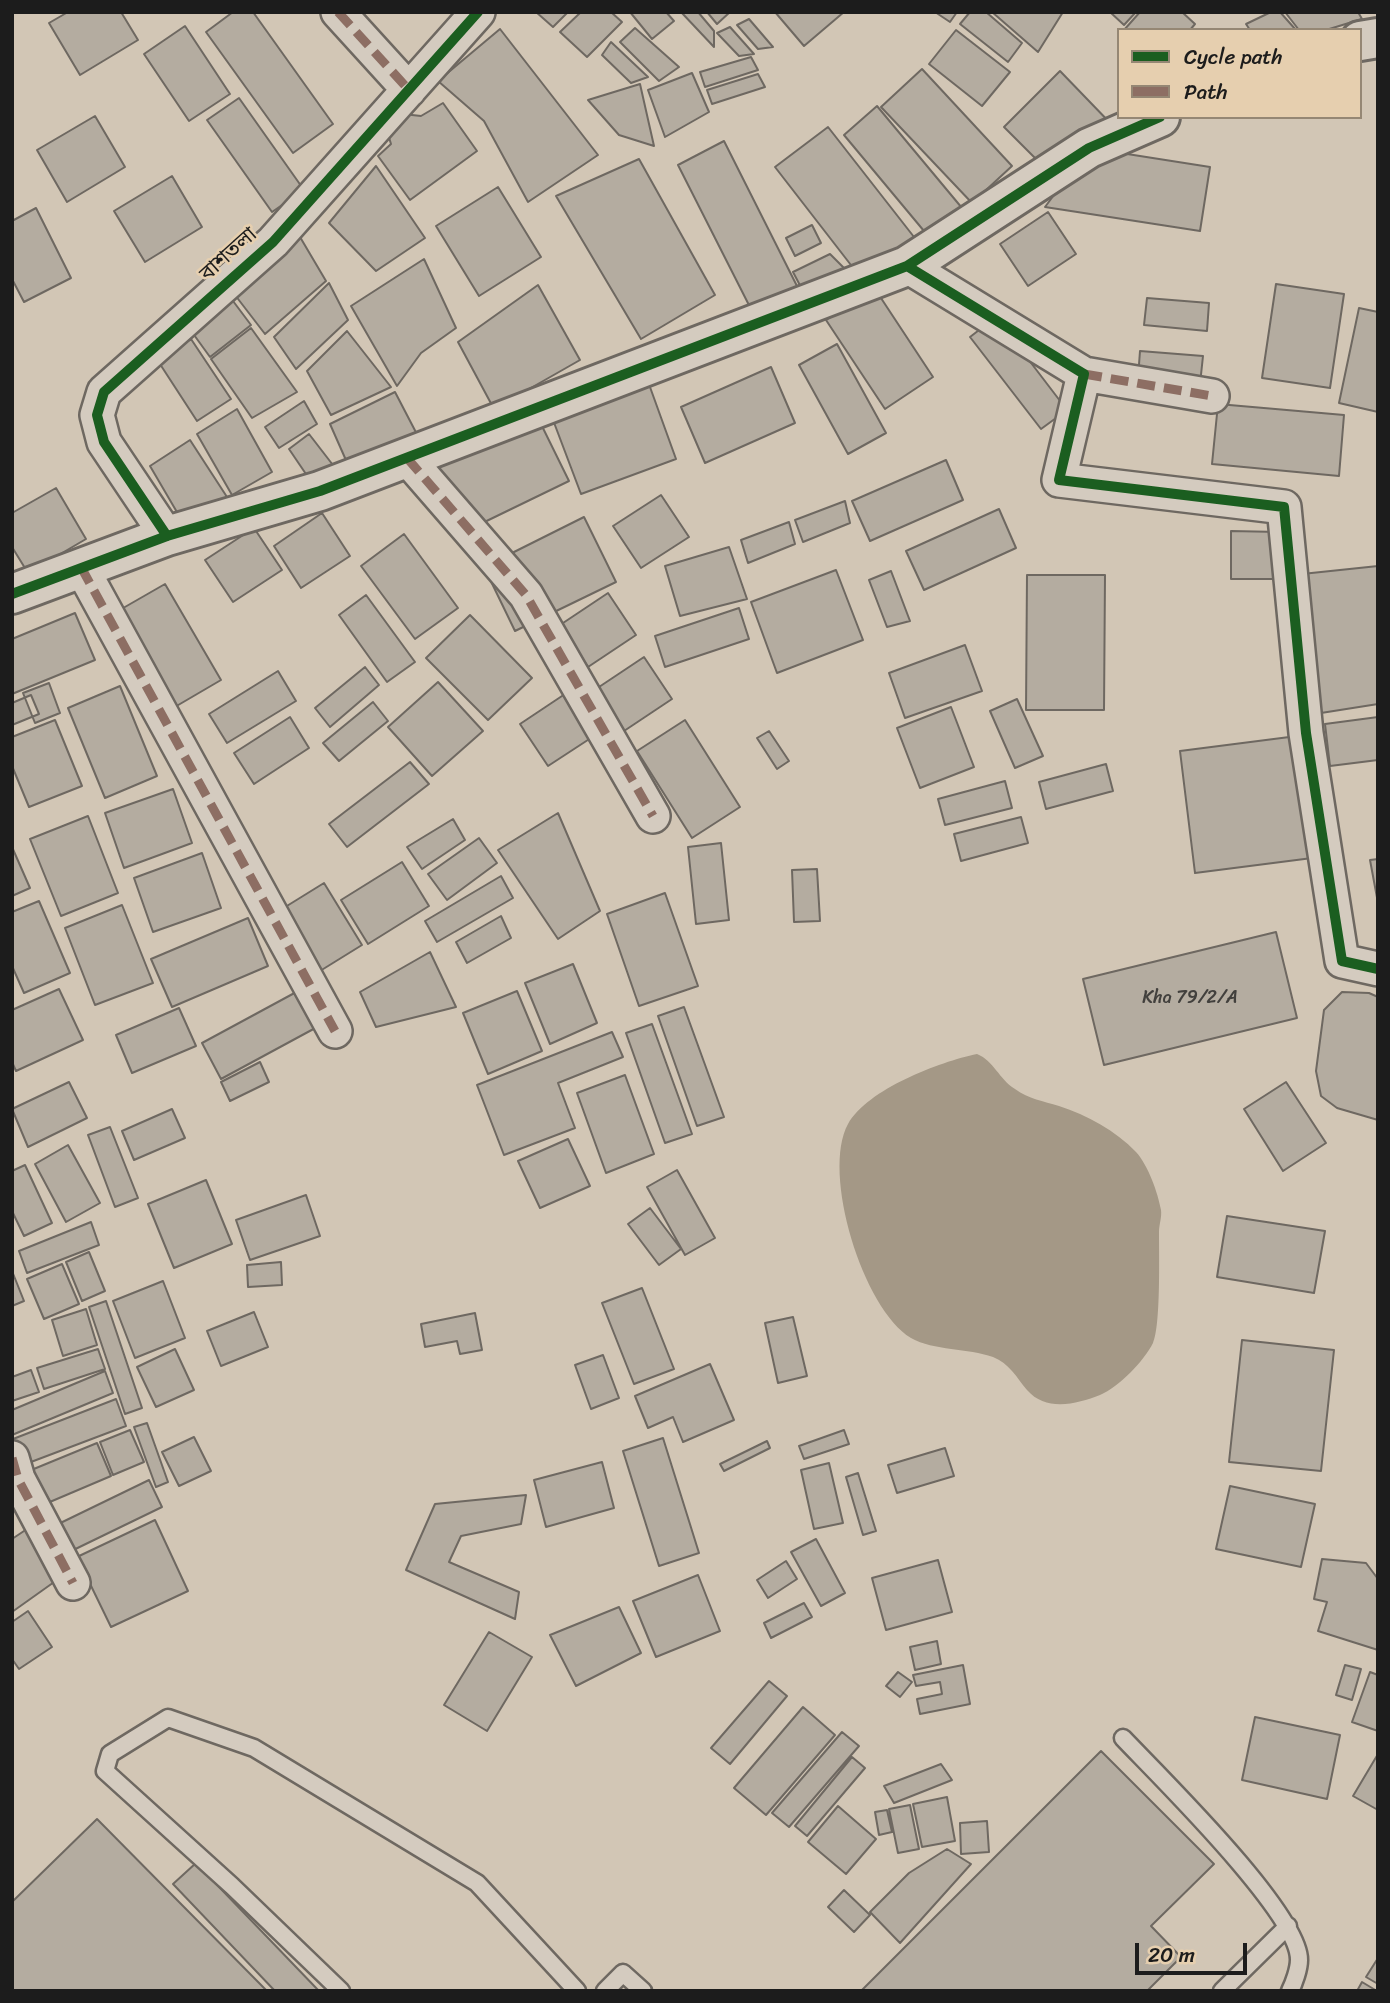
<!DOCTYPE html>
<html>
<head>
<meta charset="utf-8">
<style>
  body { margin:0 }
  #map { position:relative; width:1390px; height:2003px; overflow:hidden; background:#d2c6b5; font-family:Sriracha,sans-serif }
  canvas { display:block }
  .frame { position:absolute; inset:0; border:14px solid #1c1c1c; pointer-events:none }
  .legend { position:absolute; left:1117px; top:28px; width:245px; height:91px; box-sizing:border-box; background:#e6cfaf; border:2px solid #958774; margin:0; padding:9px 12px; list-style:none; font-size:21px; color:#1c1c1c }
  .legend li { display:flex; align-items:center; gap:14px; height:35px }
  .legend b { width:35px; border:2px solid #958774 }
  .scale { position:absolute; left:1135px; top:1943px; width:112px; height:32px; box-sizing:border-box; border:4px solid #1c1c1c; border-top:0; padding-left:9px; font-size:21px; line-height:24px; white-space:nowrap; color:#1c1c1c; -webkit-text-stroke:5px #e6cfaf; paint-order:stroke }
</style>
</head>
<body>
<div id="map">
<canvas width="1390" height="2003"></canvas>
<div class="frame"></div>
<ul class="legend">
<li><b style="height:9px;background:#1b5e20"></b>Cycle path</li>
<li><b style="height:9px;background:#8d6e63"></b>Path</li>
</ul>
<div class="scale">20 m</div>
</div>
<script>
const ctx = document.querySelector('canvas').getContext('2d');
ctx.lineJoin = 'round';
function fill(path, color) {
  ctx.fillStyle = color;
  ctx.fill(path, 'evenodd');
}
function trace(path, color, width, dash) {
  ctx.strokeStyle = color;
  ctx.lineWidth = width;
  ctx.lineCap = dash ? 'butt' : 'round';
  ctx.setLineDash(dash || []);
  ctx.stroke(path);
}
function label(font, color, halo, rows, align = 'center') {
  ctx.font = font + ' Sriracha,"Noto Sans Bengali",sans-serif';
  ctx.lineWidth = 5;
  ctx.setLineDash([]);
  ctx.textBaseline = 'middle';
  ctx.strokeStyle = halo;
  ctx.fillStyle = color;
  for (const [text, x, y, turn = 0] of rows) {
    ctx.save();
    ctx.translate(x, y);
    ctx.rotate((+turn || 0) * Math.PI / 180);
    ctx.textAlign = isNaN(turn) ? turn : align;
    if (halo) ctx.strokeText(text, 0, 0);
    ctx.fillText(text, 0, 0);
    ctx.restore();
  }
}
fill(new Path2D(`
  M977,1054C994,1061 999,1079 1015,1089C1029,1099 1043,1101 1059,1106C1087,1115 1116,1131 1136,1152C1148,1165 1158,1193 1161,1210C1162,1217 1159,1225 1159,1232C1159,1253 1161,1326 1153,1343C1144,1361 1119,1387 1100,1395C1077,1404 1046,1412 1027,1390C1017,1378 1009,1363 993,1357C968,1348 934,1351 911,1338C863,1309 821,1173 848,1124C868,1089 939,1062 977,1054Z`), '#a49886');
const building = new Path2D(`
  M68,12H121L138,40L80,75L49,23Z
  M233,12H253L333,124L293,153L206,32Z
  M536,12H568L553,27Z
  M581,12H611L622,22L587,57L560,32Z
  M630,12H666L674,21L652,39Z
  M681,12H698L714,31V47Z
  M707,12H730L717,24Z
  M775,12H844L804,46Z
  M935,12H957L950,22Z
  M970,12H986L1022,43L1008,62L960,24Z
  M992,12H1063L1038,52Z
  M1110,12H1136L1124,25Z
  M1140,12H1182L1195,24L1190,30H1124Z
  M1271,12H1280L1296,30H1250L1246,24Z
  M1285,12H1358L1362,19L1326,30H1299Z
  M749,19L773,47L758,49L737,25Z
  M185,26L230,94L189,121L144,54Z
  M730,27L754,54L739,56L717,33Z
  M635,28L679,67L659,81L620,42Z
  M500,29L598,155L528,202L484,121L438,81Z
  M956,30L1010,72L982,106L929,64Z
  M611,42L648,77L631,83L602,55Z
  M751,57L758,70L705,87L700,72Z
  M922,69L1012,166L972,203L881,107Z
  M1060,71L1115,128L1038,161L1004,127Z
  M692,73L709,112L665,137L648,90Z
  M758,74L765,87L712,104L707,90Z
  M640,84L654,146L619,135L588,100Z
  M239,98L304,190L272,212L207,120Z
  M443,103L477,151L410,200L378,156L391,144L387,131L403,114L421,116Z
  M877,106L962,208L929,237L844,135Z
  M95,116L125,167L67,202L37,150Z
  M828,127L914,237L861,278L775,167Z
  M724,141L801,294L755,317L678,165Z
  M1089,148L1210,167L1200,231L1045,207Z
  M639,159L715,295L641,339L556,196Z
  M376,166L425,238L376,271L329,223Z
  M172,176L202,227L145,262L114,211Z
  M498,187L541,257L479,296L436,226Z
  M36,208L71,278L24,302L12,279V221Z
  M1048,212L1076,254L1028,286L1000,244Z
  M812,225L821,243L795,256L786,238Z
  M300,237L326,281L265,334L235,295Z
  M830,254L849,273L804,293L793,272Z
  M424,259L456,328L421,353L397,386L351,306Z
  M329,283L348,320L296,369L274,337Z
  M1276,284L1344,294L1330,388L1262,378Z
  M538,285L580,360L494,409L458,342Z
  M875,289L933,377L885,409L826,320Z
  M230,297L251,325L210,357L189,328Z
  M1147,298L1209,303L1207,331L1144,325Z
  M1359,308L1378,312V412L1339,403Z
  M996,317L1067,410L1041,429L970,337Z
  M251,328L297,392L252,418L211,359Z
  M347,331L391,387L331,415L307,371Z
  M191,339L231,399L197,421L158,361Z
  M837,344L886,433L848,454L799,365Z
  M1140,351L1203,356L1200,384L1138,378Z
  M771,367L795,423L705,463L681,407Z
  M646,376L676,459L581,494L550,412Z
  M395,392L421,442L349,467L330,424Z
  M304,401L317,424L279,448L265,427Z
  M1218,404L1344,415L1339,476L1212,464Z
  M237,409L272,472L232,495L197,434Z
  M537,416L569,481L468,530L437,466Z
  M309,434L336,469L310,480L289,449Z
  M190,440L227,497L181,519L150,466Z
  M946,460L963,500L870,541L852,501Z
  M56,488L86,539L28,573L12,547V513Z
  M661,495L689,537L641,568L613,526Z
  M845,501L850,523L803,542L795,520Z
  M999,509L1016,548L924,590L906,551Z
  M322,513L350,556L301,588L274,546Z
  M584,517L616,582L515,631L484,567Z
  M789,522L795,544L748,563L741,540Z
  M254,528L282,570L233,602L205,560Z
  M1231,531L1279,532V579H1231Z
  M404,534L458,608L415,639L361,566Z
  M729,547L747,599L680,616L665,566Z
  M1378,566V704L1321,713L1302,574Z
  M836,570L863,640L777,673L751,602Z
  M891,571L910,621L887,627L869,580Z
  M1027,575H1105L1104,710H1026Z
  M165,584L221,680L168,711L111,615Z
  M608,593L636,635L588,667L560,625Z
  M366,595L415,662L387,682L339,615Z
  M739,608L749,639L665,667L655,636Z
  M75,613L95,660L12,694V639Z
  M470,615L532,678L488,720L426,658Z
  M965,645L982,691L905,718L889,673Z
  M644,657L672,699L624,731L596,689Z
  M365,667L379,685L330,727L315,708Z
  M278,671L296,701L227,743L209,714Z
  M438,682L483,731L432,776L388,727Z
  M49,683L60,713L35,723L23,693Z
  M120,686L157,776L105,798L68,708Z
  M568,692L597,734L548,766L520,724Z
  M31,695L39,714L12,725V703Z
  M1017,699L1043,756L1015,768L990,711Z
  M373,702L388,721L339,761L323,743Z
  M951,707L974,767L920,788L897,728Z
  M290,717L309,748L254,784L234,753Z
  M1378,717V760L1330,766L1325,724Z
  M55,720L82,786L29,807L12,766V737Z
  M685,720L740,807L692,838L637,751Z
  M769,731L789,761L777,769L757,738Z
  M1305,735L1320,857L1195,873L1180,751Z
  M410,762L429,784L347,847L329,824Z
  M1106,764L1113,791L1046,809L1039,782Z
  M1005,781L1012,808L945,825L938,799Z
  M173,789L192,843L124,868L105,813Z
  M558,813L600,911L558,939L498,850Z
  M88,816L118,893L61,916L30,839Z
  M1021,817L1028,843L961,861L954,834Z
  M453,819L465,840L422,869L407,847Z
  M479,838L497,863L447,900L428,874Z
  M721,843L729,920L696,924L688,847Z
  M12,847L30,888L12,896Z
  M202,853L221,908L153,932L134,878Z
  M1378,859V903L1370,860Z
  M402,862L429,906L368,944L341,900Z
  M817,869L820,921L794,922L792,870Z
  M501,876L513,898L437,942L425,921Z
  M324,883L362,945L320,971L282,909Z
  M665,893L698,986L639,1006L607,914Z
  M39,901L70,973L24,993L12,966V912Z
  M122,905L153,983L95,1005L65,928Z
  M501,916L511,938L467,963L456,942Z
  M248,918L268,966L172,1007L151,959Z
  M1276,932L1297,1018L1104,1065L1083,979Z
  M430,952L456,1007L376,1027L360,992Z
  M573,964L597,1023L550,1044L525,983Z
  M59,989L83,1040L16,1071L12,1062V1010Z
  M300,990L319,1026L221,1079L202,1043Z
  M517,991L542,1051L488,1074L463,1013Z
  M1342,992L1369,993L1378,997V1120L1337,1108L1321,1096L1316,1071L1324,1010Z
  M684,1007L724,1117L697,1126L658,1016Z
  M179,1008L196,1046L132,1073L116,1035Z
  M652,1024L692,1134L665,1143L626,1033Z
  M612,1032L623,1057L558,1083L575,1128L504,1155L477,1085Z
  M260,1062L269,1082L230,1101L221,1082Z
  M625,1075L654,1154L606,1173L577,1093Z
  M69,1082L87,1118L28,1147L12,1109Z
  M1286,1082L1326,1143L1283,1171L1244,1109Z
  M172,1109L185,1138L134,1160L122,1131Z
  M110,1127L138,1198L115,1207L88,1135Z
  M568,1139L590,1186L540,1208L518,1161Z
  M68,1145L100,1203L66,1222L35,1164Z
  M25,1165L52,1223L24,1236L12,1211V1171Z
  M677,1170L715,1238L685,1255L647,1187Z
  M206,1180L232,1244L174,1268L148,1204Z
  M306,1195L320,1236L250,1260L236,1220Z
  M650,1208L681,1249L659,1265L628,1224Z
  M1227,1216L1325,1231L1314,1293L1217,1277Z
  M91,1222L99,1245L27,1273L19,1251Z
  M89,1252L105,1291L82,1301L66,1262Z
  M281,1262L282,1285L248,1287L247,1265Z
  M62,1264L79,1304L44,1319L27,1279Z
  M12,1271L24,1301L12,1306Z
  M163,1281L185,1338L135,1358L113,1301Z
  M642,1288L674,1369L634,1384L602,1303Z
  M106,1301L142,1408L125,1414L89,1307Z
  M86,1309L97,1345L63,1356L52,1320Z
  M254,1312L268,1347L221,1366L207,1331Z
  M475,1313L482,1350L460,1354L457,1341L425,1347L421,1324Z
  M793,1317L807,1376L778,1383L765,1323Z
  M1242,1340L1334,1350L1321,1471L1229,1462Z
  M98,1349L105,1369L44,1389L37,1368Z
  M175,1349L194,1390L156,1407L137,1367Z
  M603,1355L619,1398L591,1409L575,1365Z
  M710,1364L734,1420L683,1442L673,1417L648,1428L635,1396Z
  M31,1370L39,1392L12,1401V1377Z
  M105,1371L113,1393L12,1435V1410Z
  M116,1399L126,1426L23,1465L13,1439Z
  M147,1423L168,1482L156,1487L134,1427Z
  M130,1430L144,1462L113,1475L100,1442Z
  M844,1430L849,1444L804,1459L799,1446Z
  M194,1437L211,1471L179,1486L162,1452Z
  M663,1438L699,1553L659,1566L623,1451Z
  M767,1441L770,1448L724,1471L720,1464Z
  M97,1443L111,1476L38,1507L24,1473Z
  M945,1448L954,1476L897,1493L888,1465Z
  M602,1462L614,1508L546,1527L534,1480Z
  M829,1463L843,1523L814,1529L801,1470Z
  M858,1473L876,1531L863,1535L846,1477Z
  M149,1480L162,1507L61,1556L48,1529Z
  M1230,1486L1315,1504L1301,1567L1216,1549Z
  M526,1495L521,1524L461,1536L449,1562L519,1592L515,1619L406,1570L435,1504Z
  M155,1520L188,1591L111,1627L77,1557Z
  M30,1527L64,1575L12,1612V1539Z
  M816,1539L845,1593L821,1606L791,1552Z
  M1322,1559L1366,1563L1378,1579V1650L1318,1631L1327,1602L1314,1599Z
  M938,1560L952,1612L886,1630L872,1578Z
  M786,1561L797,1579L768,1598L757,1580Z
  M698,1575L720,1631L656,1657L633,1601Z
  M804,1603L812,1617L771,1638L764,1623Z
  M619,1607L641,1653L576,1686L550,1635Z
  M28,1611L52,1647L19,1669L12,1659V1622Z
  M489,1632L532,1657L487,1731L444,1705Z
  M937,1641L941,1664L915,1670L910,1647Z
  M963,1665L970,1704L920,1714L917,1699L942,1694L940,1682L916,1686L913,1675Z
  M1345,1665L1361,1669L1352,1700L1336,1695Z
  M898,1672L912,1682L900,1697L886,1686Z
  M1370,1672L1378,1675V1731L1352,1722Z
  M769,1681L787,1696L730,1764L711,1748Z
  M803,1707L835,1735L766,1815L734,1788Z
  M1255,1717L1340,1735L1327,1799L1242,1780Z
  M842,1732L859,1746L789,1827L772,1813Z
  M1101,1751L1214,1864L1151,1926L1181,1957L1147,1991H861Z
  M1378,1754V1810L1353,1796Z
  M852,1757L865,1768L807,1836L795,1826Z
  M941,1764L952,1780L894,1803L884,1786Z
  M947,1797L955,1841L922,1847L913,1804Z
  M910,1805L919,1849L898,1853L889,1809Z
  M838,1806L876,1839L846,1874L808,1842Z
  M887,1810L892,1832L879,1835L875,1812Z
  M97,1819L267,1991H12V1902Z
  M987,1821L989,1852L961,1854L960,1823Z
  M947,1849L971,1864L900,1943L870,1912L909,1873Z
  M196,1863L319,1991H275L173,1884Z
  M844,1890L870,1915L854,1932L828,1907Z
  M1378,1958V1984L1366,1977Z
  M1362,1982L1377,1991H1357Z`);
fill(building, '#b4aca0');
trace(building, '#6e6861', 2);
const lane = new Path2D(`
  M1123,1738C1159,1776 1300,1914 1299,1960C1299,1969 1294,1983 1290,1991
  M341,1991L232,1886L105,1771L110,1754L168,1718L254,1748L477,1883L577,1991
  M605,1991L623,1973L643,1991
  M1222,1991L1288,1926`);
const street = new Path2D(`
  M338,12L409,90
  M907,266L1084,374L1059,480L1284,507L1306,733L1342,961L1378,969
  M1084,374L1212,396
  M407,458L526,595L653,816
  M167,536L104,442L97,415L104,392L273,242L478,12
  M81,567L335,1031
  M12,1458L18,1479L73,1583`);
const secondary = new Path2D(`
  M1360,41L1378,38
  M12,594L167,536L320,491L907,266L1089,148L1160,117`);
trace(lane, '#6e6861', 21);
trace(street, '#6e6861', 38);
trace(secondary, '#6e6861', 44);
trace(lane, '#d4cbbf', 16);
trace(street, '#d4cbbf', 33);
trace(secondary, '#d4cbbf', 38);
trace(new Path2D(`
  M338,12L409,90
  M1084,374L1212,396
  M407,458L526,595L653,816
  M81,567L335,1031
  M12,1458L18,1479L73,1583`), '#8d6e63', 9, [18, 9]);
trace(new Path2D(`
  M907,266L1084,374L1059,480L1284,507L1306,733L1342,961L1378,969
  M167,536L104,442L97,415L104,392L273,242L478,12
  M12,594L167,536L320,491L907,266L1089,148L1160,117`), '#1b5e20', 10);
label('18px', '#42403d', null, [
  ["Kha 79/2/A",1190,998]
]);
label('21px', '#1c1c1c', '#e6cfaf', [
  ["বাশতলা",229,255,-42]
]);
</script>
</body>
</html>
